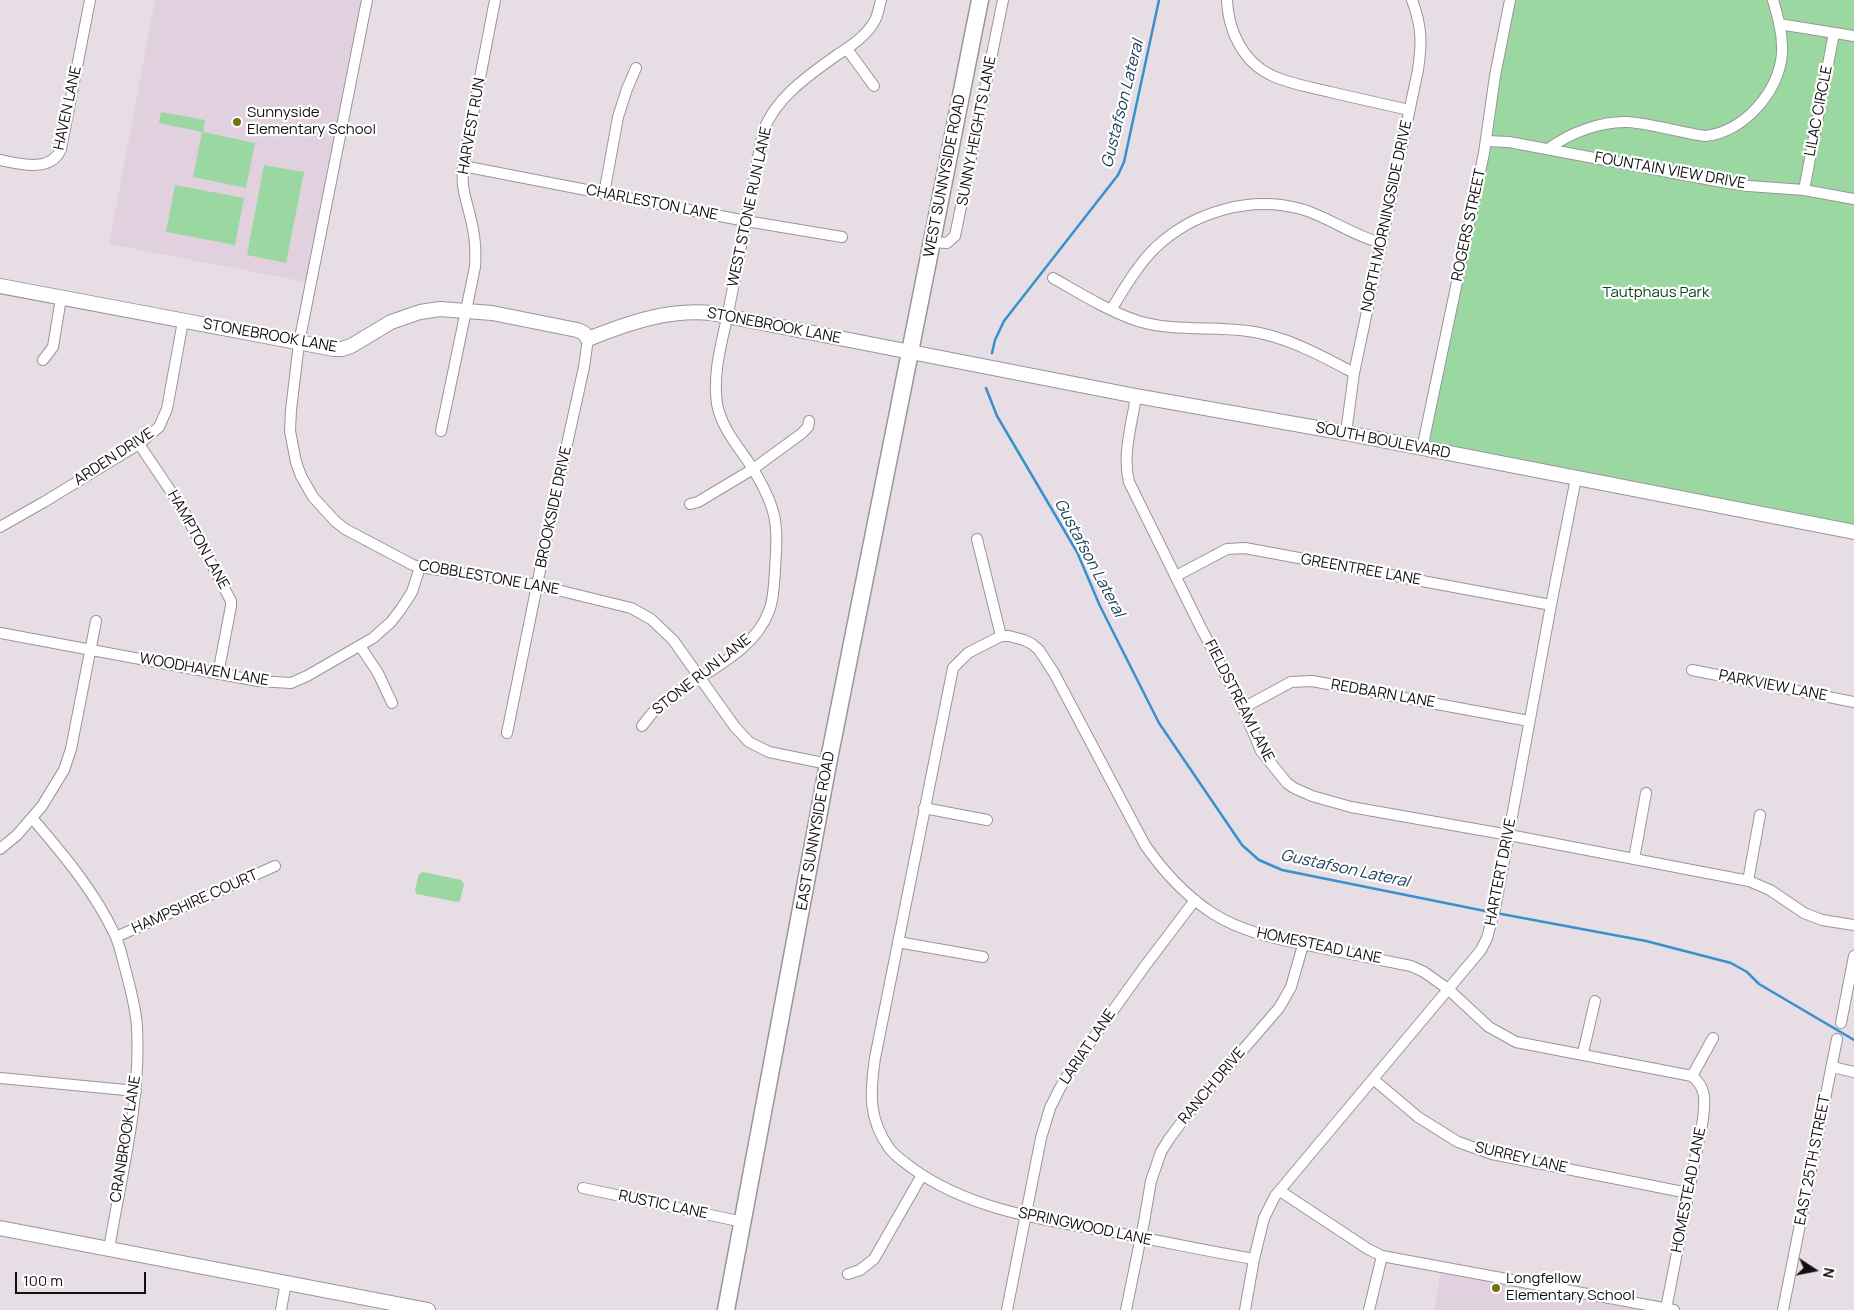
<!DOCTYPE html>
<html>
<head>
<meta charset="utf-8">
<style>
  body { margin:0 }
  #map { position:relative; width:1854px; height:1310px; overflow:hidden; background:#e6dde5; font-family:Manrope,sans-serif }
  canvas { display:block }
  .north { position:absolute; left:1789px; top:1245px; width:50px; height:50px; -webkit-text-stroke:4px #fff; paint-order:stroke; rotate:101deg; font-size:14px; font-weight:700; line-height:20px; text-align:center; color:#120f11 }
  .north::after { content:''; display:block; margin:auto; width:18px; height:22px; background:#120f11; clip-path:polygon(50% 0,100% 100%,50% 72%,0 100%) }
  .scale { position:absolute; left:15px; top:1272px; width:131px; height:22px; box-sizing:border-box; border:2px solid #120f11; border-top:0; padding-left:6px; font-size:15px; line-height:18px; white-space:nowrap; color:#120f11; -webkit-text-stroke:4px #fff; paint-order:stroke }
</style>
</head>
<body>
<div id="map">
<canvas width="1854" height="1310"></canvas>
<div class="north">N</div>
<div class="scale">100 m</div>
</div>
<script>
const ctx = document.querySelector('canvas').getContext('2d');
ctx.lineJoin = 'round';
function fill(path, color) {
  ctx.fillStyle = color;
  ctx.fill(path, 'evenodd');
}
function trace(path, color, width, dash) {
  ctx.strokeStyle = color;
  ctx.lineWidth = width;
  ctx.lineCap = dash ? 'butt' : 'round';
  ctx.setLineDash(dash || []);
  ctx.stroke(path);
}
function label(font, color, halo, rows, align = 'center') {
  ctx.font = font + ' Manrope,sans-serif';
  ctx.lineWidth = 4.5;
  ctx.setLineDash([]);
  ctx.textBaseline = 'middle';
  ctx.strokeStyle = halo;
  ctx.fillStyle = color;
  for (const [text, x, y, turn = 0] of rows) {
    ctx.save();
    ctx.translate(x, y);
    ctx.rotate((+turn || 0) * Math.PI / 180);
    ctx.textAlign = isNaN(turn) ? turn : align;
    if (halo) ctx.strokeText(text, 0, 0);
    ctx.fillText(text, 0, 0);
    ctx.restore();
  }
}
fill(new Path2D(`
  M155,0H367L311,283L109,244Z
  M1442,1266L1674,1310H1434Z`), '#e1d1df');
fill(new Path2D(`
  M1510,0H1854V532L1422,449Z
  M161,112L205,120L203,132L255,143L246,188L193,177L202,132L159,123Z
  M264,165L304,172L286,263L247,255Z
  M175,185L244,198L235,245L166,232Z
  M423,872L461,880L464,884L460,901L457,902L417,894L415,890L419,874Z`), '#9bd8a1');
trace(new Path2D(`
  M992,353L995,340L1004,321L1118,175L1124,162L1159,0
  M986,388L997,416L1077,552L1100,606L1159,723L1242,845L1259,860L1282,870L1490,912
  M1496,913L1646,941L1731,963L1747,972L1759,984L1854,1040`), '#3891cc', 2.5);
const minor = new Path2D(`
  M367,0L299,343L291,410L290,431L296,462L301,476L313,497L335,521L345,529L413,565L420,567L537,585L631,608L651,619L673,640L735,727L749,742L769,752L828,764
  M1227,0C1228,30 1243,62 1271,75C1289,84 1311,87 1330,92C1356,98 1383,104 1409,110
  M1779,24L1854,36
  M847,49L874,86
  M1487,141L1509,142L1722,182L1749,186L1804,190L1854,199
  M1548,149C1570,133 1600,121 1628,122C1653,124 1679,132 1705,136C1743,133 1780,91 1782,53C1783,35 1778,17 1773,0
  M0,160C20,164 51,173 61,149L90,0
  M463,166L746,221L842,237
  M1804,190L1834,33
  M604,194L618,117L627,89L636,68
  M931,242L947,243L955,236L1003,0
  M1053,278C1081,294 1108,311 1138,321C1174,332 1212,326 1248,331C1286,336 1320,355 1354,373
  M1111,310C1124,289 1137,266 1155,248C1193,212 1250,195 1301,209C1329,217 1353,236 1382,243
  M43,360L53,347L61,298
  M1136,396C1132,424 1122,454 1129,482L1200,626L1243,708L1261,751L1287,783L1294,788L1312,796L1351,807L1509,835L1749,881L1770,890L1804,913L1822,920L1854,925
  M441,431L475,267C476,252 475,235 471,220C466,197 461,190 463,166L495,0
  M1346,433L1354,373L1418,70C1422,42 1422,27 1412,0
  M139,444L182,508L231,601V606L218,674
  M1422,449L1484,153L1495,76L1510,0
  M690,504L698,502L753,469L801,434L808,427L809,421
  M0,527L44,502L139,444L159,427L167,409L183,321
  M977,539L1001,636
  M1176,576L1227,549L1245,548L1551,605
  M0,633L258,681L291,683L307,676L373,638L391,622L401,609L412,592L420,567
  M360,646L378,673L392,703
  M1692,670L1854,702
  M1243,708L1291,682L1312,681L1529,721
  M642,726C646,721 651,714 656,709C690,677 752,658 769,611C774,599 774,584 775,570C778,524 778,510 753,469C740,448 722,430 717,404C712,369 724,336 730,303C741,246 752,189 763,132C775,98 809,75 837,55C851,46 866,36 874,22C878,16 879,7 881,0
  M507,733L549,526L584,367L588,339
  M924,808L987,820
  M32,818C63,854 95,892 115,935C120,946 122,957 125,968C130,987 136,1008 137,1027C141,1102 121,1176 109,1249
  M0,849L17,835L42,806L64,770L71,749L96,621
  M1634,859L1646,793
  M1748,881L1760,815
  M116,937L275,866
  M898,942L983,957
  M1841,1023L1854,956
  M1583,1053L1595,1001
  M1832,1067L1854,1072
  M1692,1076L1713,1038
  M0,1078L136,1091
  M1373,1079L1418,1117L1458,1142L1492,1154L1688,1193
  M583,1188L743,1222
  M1280,1191L1368,1249L1382,1256L1674,1310
  M1254,1259C1212,1252 1170,1243 1128,1235C1055,1221 974,1213 912,1168C904,1162 895,1156 889,1148C868,1118 870,1093 875,1058L953,668L968,653L1001,636H1009L1024,640L1032,644L1039,650L1054,673L1145,845C1163,871 1185,895 1212,913C1245,934 1283,940 1321,948C1351,954 1381,960 1411,966L1424,972L1448,989L1489,1027L1516,1042L1692,1076C1707,1088 1705,1101 1703,1119L1666,1309
  M848,1274L860,1270L874,1259L922,1175
  M281,1310L286,1282
  M1007,1310L1041,1138L1050,1108L1060,1088L1074,1065L1145,966L1195,900
  M1126,1310L1144,1222L1151,1181L1161,1152L1169,1139L1190,1111L1279,1008L1291,987L1303,945
  M1245,1310L1254,1259L1264,1218L1275,1196L1481,950L1487,938L1495,909L1551,605L1576,478
  M1369,1310L1382,1256
  M1783,1310L1837,1039`);
const tertiary = new Path2D(`
  M0,286L334,349H342L351,346L391,322L420,312L440,309L492,313L577,330L584,333L588,339C628,323 668,309 711,313L1136,396L1346,433L1854,532
  M0,1228L428,1310`);
const primary = new Path2D(`
  M726,1310L828,764L980,0`);
trace(minor, '#9c949b', 12);
trace(tertiary, '#9c949b', 16);
trace(primary, '#9c949b', 19);
trace(minor, '#fff', 10);
trace(tertiary, '#fff', 14);
trace(primary, '#fff', 16);
for (const [x, y, r, color] of [
  [237,122,5,"#757011"],
  [1496,1288,5,"#757011"]
]) {
  const dot = new Path2D();
  dot.arc(x, y, r, 0, 2 * Math.PI);
  ctx.fillStyle = color;
  ctx.fill(dot);
  trace(dot, '#fff', 2);
}
label('15px', '#120f11', '#fff', [
  ["HAVEN LANE",68,108,-78],
  ["LILAC CIRCLE",1819,111,-79],
  ["HARVEST RUN",472,126,-80],
  ["SUNNY HEIGHTS LANE",977,131,-79],
  ["FOUNTAIN VIEW DRIVE",1670,171,10],
  ["WEST SUNNYSIDE ROAD",945,176,-79],
  ["CHARLESTON LANE",652,203,11],
  ["WEST STONE RUN LANE",750,207,-78],
  ["NORTH MORNINGSIDE DRIVE",1387,216,-78],
  ["ROGERS STREET",1469,225,-78],
  ["STONEBROOK LANE",774,326,11],
  ["STONEBROOK LANE",270,336,10],
  ["SOUTH BOULEVARD",1383,441,11],
  ["ARDEN DRIVE",114,457,-33],
  ["BROOKSIDE DRIVE",554,507,-78],
  ["HAMPTON LANE",198,540,61],
  ["GREENTREE LANE",1361,570,10],
  ["COBBLESTONE LANE",489,578,10],
  ["WOODHAVEN LANE",204,670,10],
  ["STONE RUN LANE",702,675,-38],
  ["PARKVIEW LANE",1773,686,11],
  ["REDBARN LANE",1383,694,10],
  ["FIELDSTREAM LANE",1239,701,63],
  ["EAST SUNNYSIDE ROAD",816,831,-80],
  ["HARTERT DRIVE",1501,872,-79],
  ["HAMPSHIRE COURT",195,902,-24],
  ["HOMESTEAD LANE",1319,946,12],
  ["LARIAT LANE",1088,1047,-56],
  ["RANCH DRIVE",1212,1086,-50],
  ["CRANBROOK LANE",126,1139,-81],
  ["SURREY LANE",1521,1158,13],
  ["EAST 25TH STREET",1813,1160,-79],
  ["HOMESTEAD LANE",1689,1190,-79],
  ["RUSTIC LANE",663,1205,12],
  ["SPRINGWOOD LANE",1085,1227,12]
]);
label('15px', '#120f11', '#fff', [
  ["Sunnyside",247,113],
  ["Elementary School",247,130],
  ["Longfellow",1506,1279],
  ["Elementary School",1506,1296]
], 'left');
label('15px', '#0e461b', '#fff', [
  ["Tautphaus Park",1656,293]
]);
label('italic 16px', '#183d56', '#fff', [
  ["Gustafson Lateral",1123,104,-76],
  ["Gustafson Lateral",1089,558,62],
  ["Gustafson Lateral",1345,869,12]
]);
</script>
</body>
</html>
